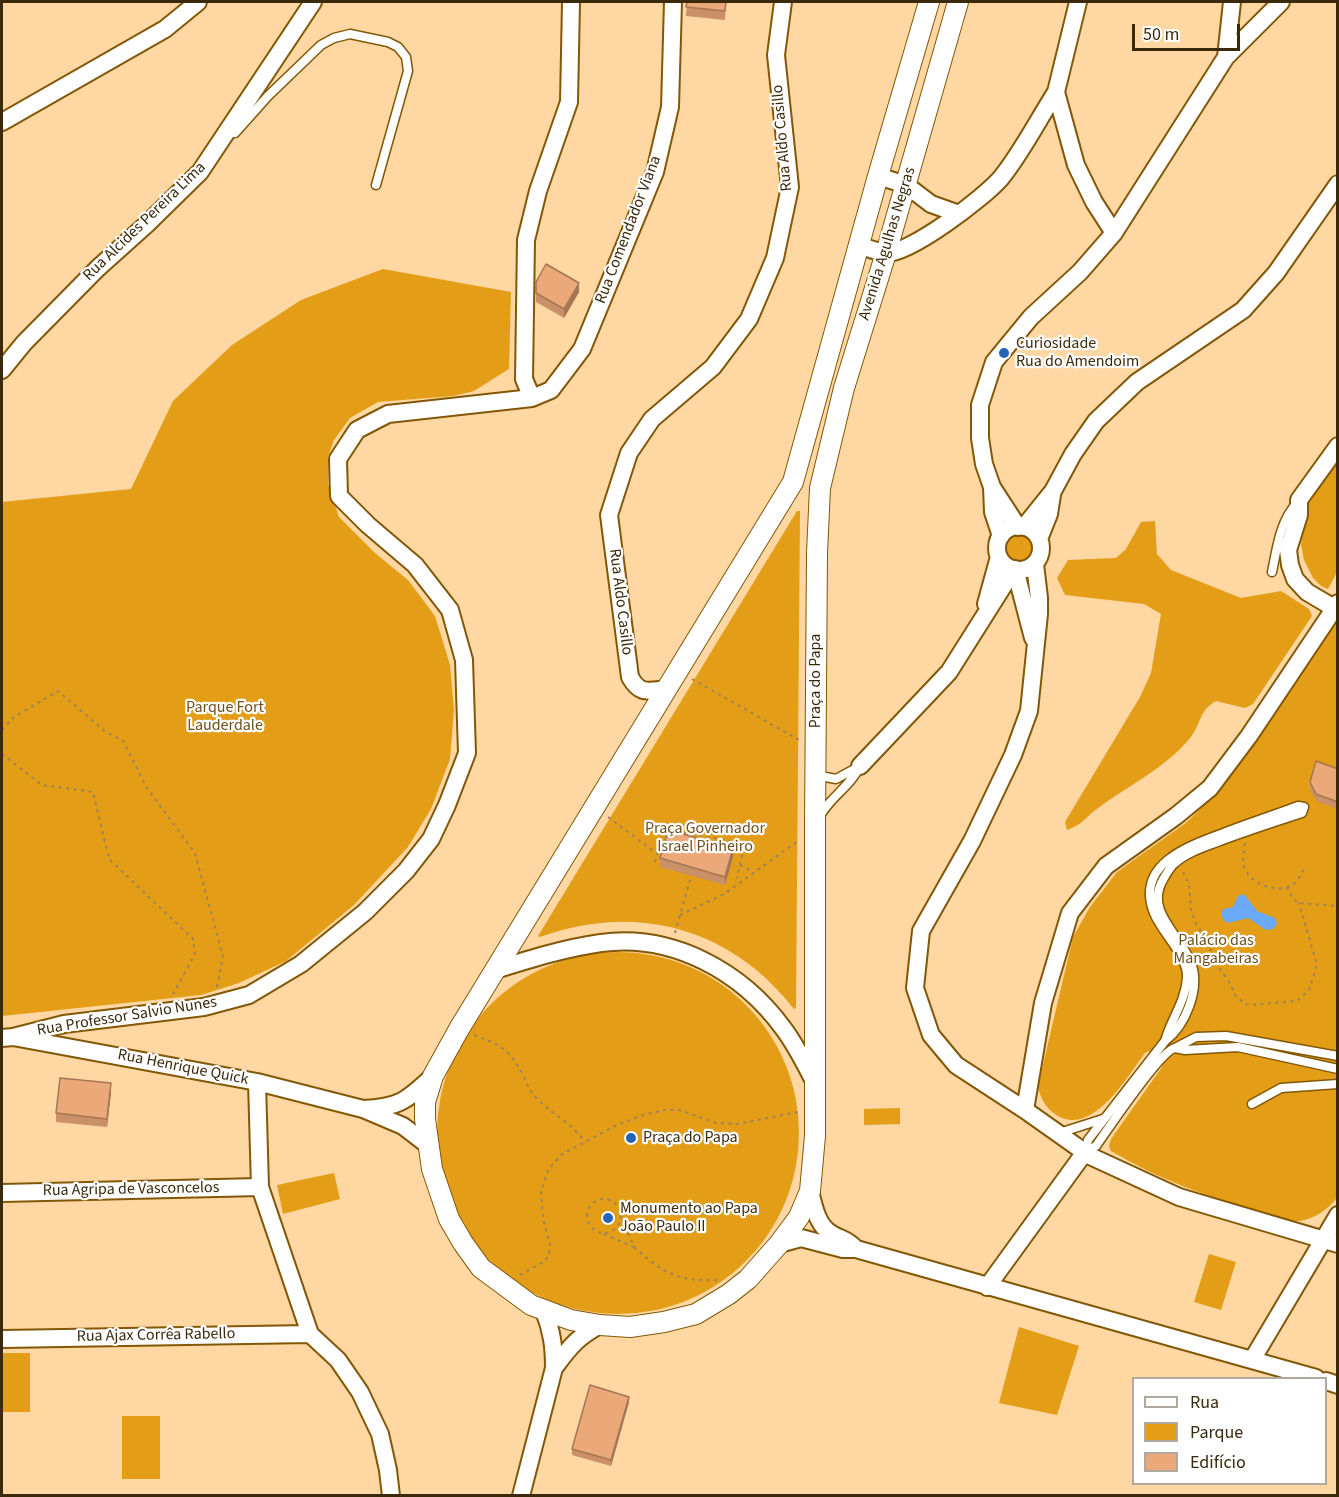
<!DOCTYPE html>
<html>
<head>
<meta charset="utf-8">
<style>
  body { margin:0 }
  #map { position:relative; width:1339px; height:1497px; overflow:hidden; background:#fed7a2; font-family:"Source Sans 3",sans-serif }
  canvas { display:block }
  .frame { position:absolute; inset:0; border:3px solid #3b290c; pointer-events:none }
  .legend { position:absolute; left:1132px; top:1377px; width:195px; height:108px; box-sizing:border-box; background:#fff; border:2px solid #b1a99e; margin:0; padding:8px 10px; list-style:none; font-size:18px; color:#3b290c }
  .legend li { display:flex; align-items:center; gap:12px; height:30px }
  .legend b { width:30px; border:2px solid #b1a99e }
  .scale { position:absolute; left:1132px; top:24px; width:108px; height:27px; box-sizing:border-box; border:3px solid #3b290c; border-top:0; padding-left:8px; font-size:18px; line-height:21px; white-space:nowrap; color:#3b290c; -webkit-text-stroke:4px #fff; paint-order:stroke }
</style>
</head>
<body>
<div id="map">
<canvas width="1339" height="1497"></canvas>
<div class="frame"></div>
<ul class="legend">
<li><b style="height:8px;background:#fff"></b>Rua</li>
<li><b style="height:16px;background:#e39d16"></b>Parque</li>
<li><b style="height:16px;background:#eba878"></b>Edifício</li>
</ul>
<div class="scale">50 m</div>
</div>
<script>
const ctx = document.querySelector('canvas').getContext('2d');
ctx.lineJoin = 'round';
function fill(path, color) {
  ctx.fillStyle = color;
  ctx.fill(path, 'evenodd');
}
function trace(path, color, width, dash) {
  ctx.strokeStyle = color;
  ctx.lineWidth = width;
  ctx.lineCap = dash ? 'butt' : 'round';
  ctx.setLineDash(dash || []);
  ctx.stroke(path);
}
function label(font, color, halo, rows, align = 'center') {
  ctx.font = font + ' "Source Sans 3",sans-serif';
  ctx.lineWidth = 4.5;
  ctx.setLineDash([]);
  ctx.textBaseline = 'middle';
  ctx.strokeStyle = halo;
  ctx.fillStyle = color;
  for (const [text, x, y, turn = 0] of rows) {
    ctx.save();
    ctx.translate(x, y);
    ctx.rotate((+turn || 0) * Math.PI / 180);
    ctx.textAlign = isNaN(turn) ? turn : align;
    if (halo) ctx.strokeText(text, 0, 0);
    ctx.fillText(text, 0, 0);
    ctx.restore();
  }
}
fill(new Path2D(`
  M383,269L511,292L509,369L474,391L453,396L378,402L350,418L334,440L328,457V484L339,517L375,553L408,580L435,616L450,665L454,710L450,759L431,809L408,847L354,905L286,961L239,983L201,995L2,1016V502L131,489L173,401L232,345L301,300Z
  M1337,460V572L1328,589L1321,586L1313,578L1304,560L1301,544L1308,505L1316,489Z
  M797,511H800L796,1008L794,1009C731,928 637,902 540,937L538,936Z
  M1155,521L1157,554L1171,570L1241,598L1281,591L1309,609L1312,616L1253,704L1245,708L1216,701C1199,710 1201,725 1190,738C1165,769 1128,785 1097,809C1083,819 1085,823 1067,830L1065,822L1140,697L1151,673L1161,614L1144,604L1065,595L1057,578L1068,560L1116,558L1126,549L1141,522Z
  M1003 549a16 16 0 1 1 32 0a16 16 0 1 1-32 0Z
  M1337,616V1198C1328,1209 1315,1219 1299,1221C1288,1222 1274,1216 1263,1213C1211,1198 1158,1179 1111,1151L1109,1146L1111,1139L1162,1067L1163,1061L1149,1051L1145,1053C1128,1076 1093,1136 1058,1116C1046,1109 1040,1098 1038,1086L1073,937L1090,907L1117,872L1187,822L1221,788L1317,650Z
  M437 1133a181 181 0 1 1 362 0a181 181 0 1 1-362 0Z
  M900,1108V1124L864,1125V1109Z
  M334,1173L340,1199L283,1214L277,1185Z
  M1209,1254L1236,1262L1221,1310L1194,1302Z
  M1019,1327L1079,1346L1057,1415L999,1403Z
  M2,1353H30V1412H2Z
  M122,1416H160V1479H122Z`), '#e39d16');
fill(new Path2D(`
  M1244,894L1257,911L1275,918L1277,924L1273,929L1266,930L1248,918L1228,923C1222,920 1220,915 1223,909L1233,907L1238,896Z`), '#6baafb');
const service = new Path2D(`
  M235,133L268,96L321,45L334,38L350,34L388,42L398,47L406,57L408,71L376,185
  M1272,572C1277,548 1280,521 1297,503
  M815,775L836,779L860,766C851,786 830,797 820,816
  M1338,1056L1226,1036L1196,1037L1175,1048L1185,1050L1238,1047L1338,1069
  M1252,1104L1281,1088L1338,1084
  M1059,1133L1103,1119
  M1085,1152L1088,1140L1165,1041C1185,1026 1201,989 1191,963C1181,935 1143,911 1164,878C1167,873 1170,867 1175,863C1187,852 1205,847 1220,841C1247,831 1274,822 1302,813L1304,807L1298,806C1277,814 1255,821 1234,829C1198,843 1133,860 1154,913C1162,933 1188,956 1187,977C1186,1001 1171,1019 1165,1041
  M1085,1152L1096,1146C1108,1129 1160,1051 1175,1048`);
const minor = new Path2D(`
  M1078,2L1056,92L1076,165L1094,202L1114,233
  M1226,57L1232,2
  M2,122L165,29L198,2
  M878,176L906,185L931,204L959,214
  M859,245C867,248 877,252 886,253C910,254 985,197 1001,178C1022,152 1038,120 1056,92
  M2,370L24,343L98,268L147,224L200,172L313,2
  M532,398L524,379L526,240L538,191L569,102L571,2
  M992,487L993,512L1001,536
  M997 548a22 22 0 1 1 44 0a22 22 0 1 1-44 0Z
  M1018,527L992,487L984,464L980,438V405L994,362L1031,317L1080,272L1114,233L1226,57L1281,2
  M1024,527L1053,491L1073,454L1096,421L1137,382L1243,310L1276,273L1338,184
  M1039,539L1049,514L1052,495
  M1035,564L1039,598V614L1029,711L1013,755L972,841L921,931L915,988L931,1035L956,1065L1025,1110L1090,1156L1179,1197L1338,1244
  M1015,569L1033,638
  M986,604L999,557
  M1334,608L1307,592L1295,579L1290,565L1288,550L1299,515V500L1338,446
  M667,689C648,691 640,695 630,677L609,515L629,453L652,419L713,367L749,319L775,258L790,187L776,55L783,2
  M860,766L949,672L1014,569
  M495,970C530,959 565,948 601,943C673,933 742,972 783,1028C796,1045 805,1064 815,1083
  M13,1037L64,1024L204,1007L249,995L301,964L365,912L406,871L431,839L447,805L467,753L464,660L450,610L415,565L368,525L339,496L338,459L357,430L388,414L532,398L551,390L582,349L655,172L670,107L673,2
  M2,1038L13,1037L257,1082L363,1109
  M257,1082L260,1187L310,1334L338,1360L360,1392L380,1434L388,1470L391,1496
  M1025,1110L1043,1003L1070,913L1106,866L1176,816L1210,788L1249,736L1338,603
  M429,1146L403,1126L363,1109C400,1107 406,1101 433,1076
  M2,1193L260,1187
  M779,1244L801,1238L843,1249H856C847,1239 842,1240 832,1234C817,1226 814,1206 810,1191
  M856,1249L1316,1378
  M987,1287L1085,1152
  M544,1311C552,1331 554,1347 554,1368C570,1347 576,1338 600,1325
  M2,1339L310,1334
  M1252,1360L1338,1215
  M1326,1381L1338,1385
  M521,1496L554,1368`);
const tertiary = new Path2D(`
  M929,2L878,176L793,482L459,1029L433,1076L425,1102V1119L432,1169L449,1219L463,1243L481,1268L531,1305L571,1320L600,1325L630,1327L664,1322L696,1314L729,1294L748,1279L779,1244L799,1217L810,1191L815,1136V824L817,553L820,488L844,388L886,253L958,2`);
trace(service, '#825706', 11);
trace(minor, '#825706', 20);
trace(tertiary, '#825706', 22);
trace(new Path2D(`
  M692,679L799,740
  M2,730L14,717L58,691L106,732L123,741L147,788L195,853L223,957L217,987
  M2,754L42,785L93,792L109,859L193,939L195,954L172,996
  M608,817L656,853
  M1245,843C1244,850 1242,859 1244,866C1249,884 1276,894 1292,885C1299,881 1302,873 1305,866
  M655,862L661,835L670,830L735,842L743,851L737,878
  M740,865L753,872
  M1183,872L1189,884L1191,910L1196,924L1207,940L1216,964L1228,980L1236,996L1245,1004L1251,1005L1297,1001L1309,990L1317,965L1299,903
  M1287,887L1293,899L1299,903L1338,906
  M680,915L724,894L798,841
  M675,933L690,880
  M474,1035C494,1043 506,1046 518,1066C524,1075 527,1087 534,1095C549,1113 571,1122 585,1142
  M587 1216a17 17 0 1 1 34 0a17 17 0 1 1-34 0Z
  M604,1234L634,1247L621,1216
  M634,1247C663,1273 678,1282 719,1280
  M520,1275L545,1261L549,1255L550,1244L543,1219L541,1192L548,1170L562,1154L617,1125L643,1115L664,1110H679L716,1123L738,1124L798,1112`), '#9f8359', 2, [3, 4.5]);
trace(service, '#fff', 8);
trace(minor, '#fff', 16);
trace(tertiary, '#fff', 20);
fill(new Path2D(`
  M687,2H726L725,20L686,16Z
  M536,282L579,292L564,318L536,302Z
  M1338,769V809L1316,801L1310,789V782Z
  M733,857L725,885L660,867V858Z
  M111,1092L107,1127L56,1122V1113Z
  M629,1402L611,1466L572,1455V1449Z`), '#ca9067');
fill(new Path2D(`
  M579,283V292L564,318V309Z
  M733,848V857L725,885V877Z
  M111,1083V1092L107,1127V1119Z
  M629,1397V1402L611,1466V1460Z`), '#a47654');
const building = new Path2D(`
  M687,2H726L725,11L686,7Z
  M546,264L579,283L564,309L536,293V282Z
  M1316,761L1338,769V802L1316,794L1310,782Z
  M668,830L733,848L725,877L660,858Z
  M60,1078L111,1083L107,1119L56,1113Z
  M590,1385L629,1397L611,1460L572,1449Z`);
fill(building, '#eba878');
trace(building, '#a47654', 1.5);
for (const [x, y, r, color] of [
  [1004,353,6,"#2265b6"],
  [631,1138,6,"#2265b6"],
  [608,1218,6,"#2265b6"]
]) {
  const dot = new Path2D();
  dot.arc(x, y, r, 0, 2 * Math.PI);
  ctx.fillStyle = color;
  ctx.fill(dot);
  trace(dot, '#fff', 2);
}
label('16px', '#3b290c', '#fff', [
  ["Rua Aldo Casillo",783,138,-95],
  ["Rua Alcides Pereira Lima",145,222,-44],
  ["Rua Comendador Viana",629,230,-69],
  ["Avenida Agulhas Negras",888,244,-73],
  ["Rua Aldo Casillo",620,602,83],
  ["Praça do Papa",816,681,-90],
  ["Rua Professor Salvio Nunes",127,1017,-9],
  ["Rua Henrique Quick",183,1068,11],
  ["Rua Agripa de Vasconcelos",131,1190,-1],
  ["Rua Ajax Corrêa Rabello",156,1336,-1]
]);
label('16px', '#3b290c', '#fff', [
  ["Curiosidade",1016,344],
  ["Rua do Amendoim",1016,362],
  ["Praça do Papa",643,1138],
  ["Monumento ao Papa",620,1209],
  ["João Paulo II",620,1227]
], 'left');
label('16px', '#6f4f1b', '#fff', [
  ["Parque Fort",225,708],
  ["Lauderdale",225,726],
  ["Praça Governador",705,829],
  ["Israel Pinheiro",705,847],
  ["Palácio das",1216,941],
  ["Mangabeiras",1216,959]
]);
</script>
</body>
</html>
